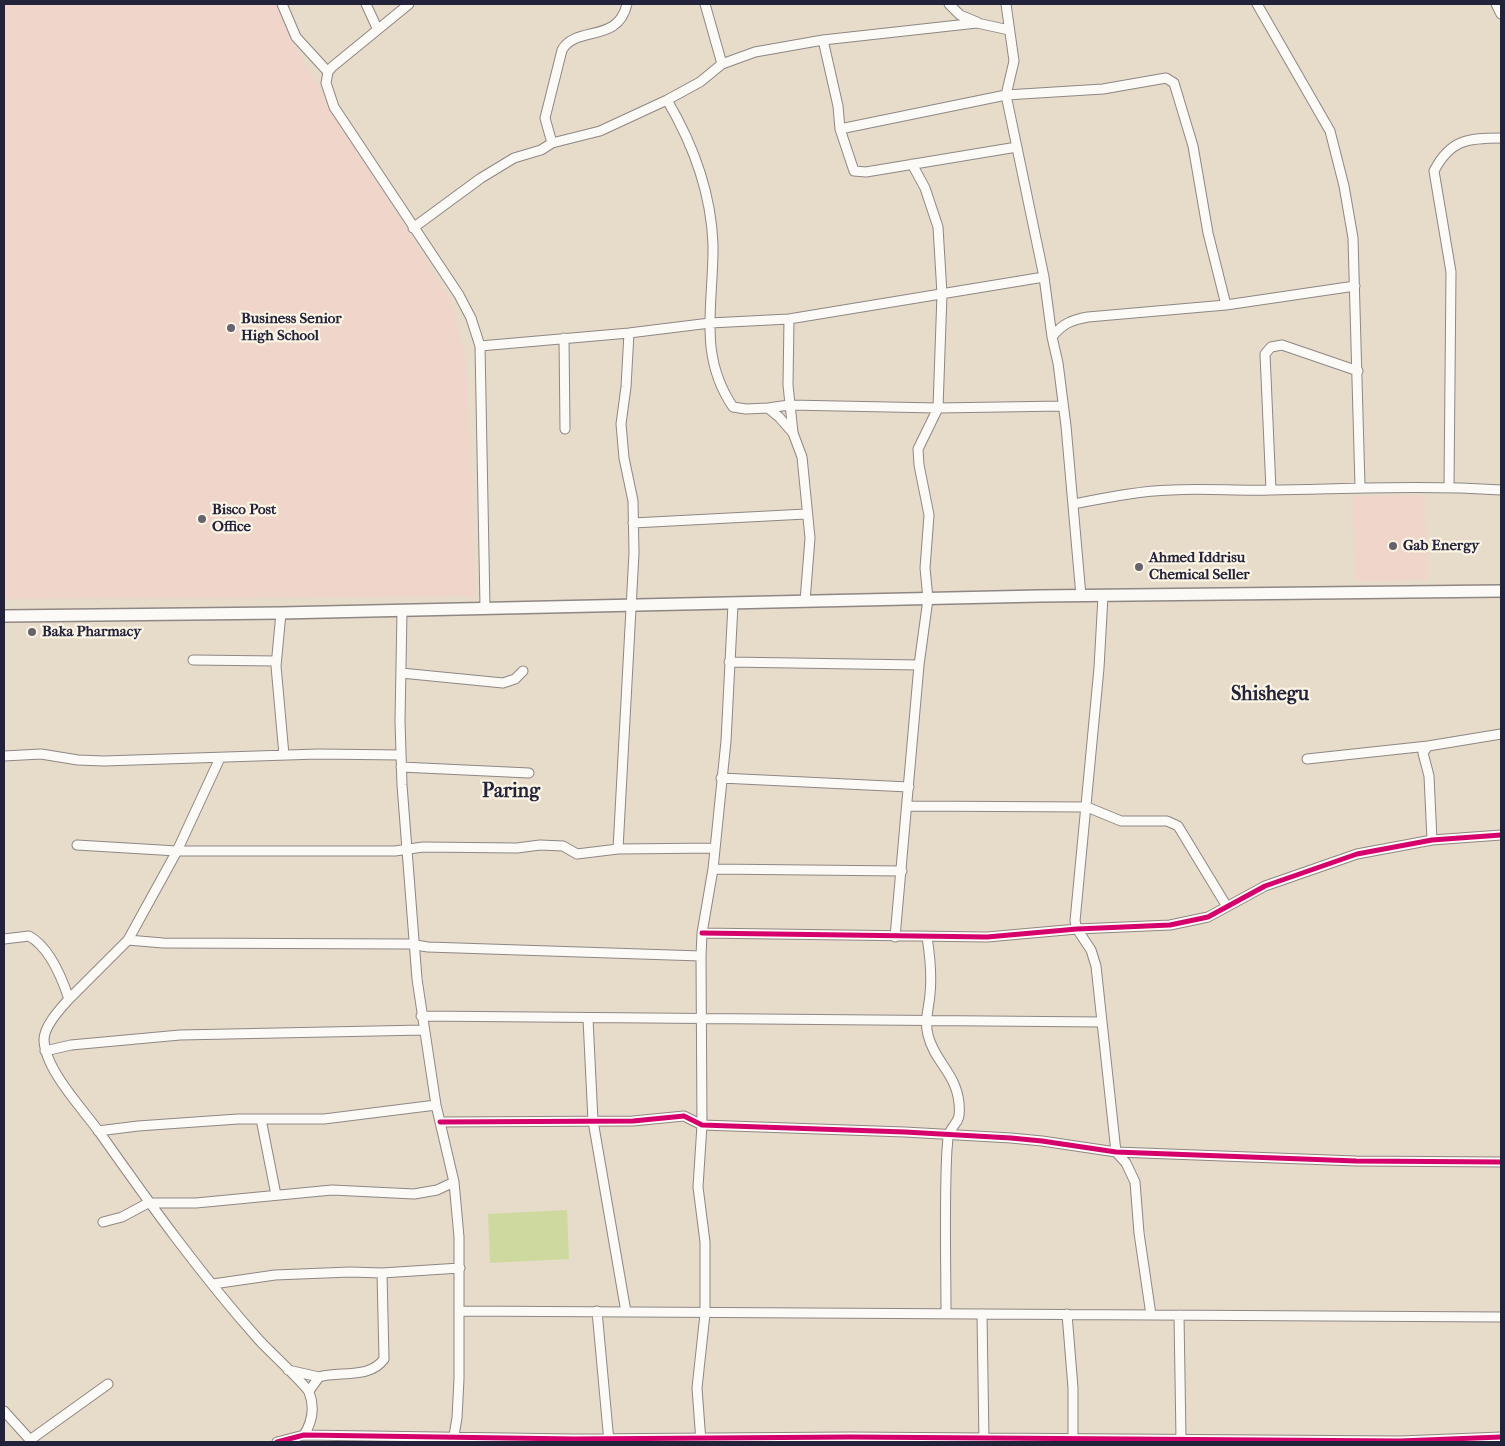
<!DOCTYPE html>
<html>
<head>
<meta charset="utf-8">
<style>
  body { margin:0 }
  #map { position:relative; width:1505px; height:1446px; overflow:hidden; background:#e7dbca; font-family:"IM FELL French Canon",serif }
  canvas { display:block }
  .frame { position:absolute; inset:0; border:5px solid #22223b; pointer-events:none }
</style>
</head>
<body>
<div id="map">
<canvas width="1505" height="1446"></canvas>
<div class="frame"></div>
</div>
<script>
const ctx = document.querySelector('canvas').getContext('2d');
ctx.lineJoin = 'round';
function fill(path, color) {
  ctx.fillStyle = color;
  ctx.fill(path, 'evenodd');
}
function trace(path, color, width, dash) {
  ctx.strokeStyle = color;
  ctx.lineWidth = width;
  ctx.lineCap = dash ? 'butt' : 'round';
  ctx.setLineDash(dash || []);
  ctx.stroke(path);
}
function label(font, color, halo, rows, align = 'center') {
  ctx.font = font + ' "IM FELL French Canon",serif';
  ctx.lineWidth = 4.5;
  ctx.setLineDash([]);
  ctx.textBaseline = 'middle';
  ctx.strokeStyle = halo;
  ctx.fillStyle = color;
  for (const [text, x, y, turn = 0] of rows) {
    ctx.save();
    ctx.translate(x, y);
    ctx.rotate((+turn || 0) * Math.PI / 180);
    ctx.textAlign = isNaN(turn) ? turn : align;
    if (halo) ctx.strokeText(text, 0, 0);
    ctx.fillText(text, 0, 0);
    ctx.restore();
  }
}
fill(new Path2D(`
  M4,4H276L292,41L342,127L449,297L466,360L476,596L4,599Z
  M1426,495L1427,580L1356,581L1353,496Z`), '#f0d5ca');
fill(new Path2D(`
  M567,1210L569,1259L490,1263L488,1214Z`), '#ced9a0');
const minor = new Path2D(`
  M282,4L296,37L328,72
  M366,4L377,28
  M409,4L332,67L328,72L326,83L334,107L459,295L471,318L480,346L485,607
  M705,4L722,64
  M949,4L960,15L977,22
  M1006,4L1014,61L1006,95L1044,277L1052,337L1058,363L1066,426L1081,596
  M1257,4L1330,131L1344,186L1353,238L1360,486
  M1496,4L1501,14
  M823,40L838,106L840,129L854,171L866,172L1017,147
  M667,100C693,144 711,192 713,244C714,303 697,354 733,407L746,409L768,408L779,417L793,433L802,457L810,538L805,601
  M840,129L1006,95L1103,89L1166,78L1174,83L1193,146L1208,233L1226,305
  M552,143L545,118L562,50C576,25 618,44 627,4
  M413,228L481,178L514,158L541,150L552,143L600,131L667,100L700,82L722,64L755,52L823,40L977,23L1009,30
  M789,319L788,385L793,433
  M1052,337C1062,324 1071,320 1088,317L1226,305L1355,286
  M564,338L565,429
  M480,346L629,333L710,323L789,319L1044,277
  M768,408L789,405L938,408L1063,406
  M1449,486L1451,272L1434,171C1450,140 1467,138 1501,138
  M1271,490L1265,354L1271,347L1282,345L1358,371
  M1073,504C1105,498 1138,491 1171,490C1204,488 1237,491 1270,490C1347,489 1424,485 1501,490
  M633,523L806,514
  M1103,596L1099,668L1075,921L1077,929L1091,950L1096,966L1116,1152L1126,1163L1135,1182L1139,1233L1151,1315
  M402,611L400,721L402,785L417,979L436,1105L454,1182L459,1237V1379L457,1418L453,1441
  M281,613L276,666L284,755
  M193,660L276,661
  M729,662L919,665
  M401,673L503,683L515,679L523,671
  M4,756L41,754L78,760L104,761L318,754L401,755
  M1307,759L1428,746
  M401,767L529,773
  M721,778L909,787
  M907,806L1087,807L1121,821H1167L1178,826L1226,905
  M1432,840L1429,776L1423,753L1428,746L1501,734
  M77,845L177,851H395L423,847L517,848L540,845L563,846L577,854L618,849L715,848
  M618,849L634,553L633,501L624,458L621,424L626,387L629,333
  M713,869L902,871
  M702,933L987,937L1077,929L1170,925L1208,917L1265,886L1357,854L1432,840L1501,835
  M895,937L919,665L928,599L925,568L929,515L919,465L918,449L938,408L942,294L938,227L925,188L912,164
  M927,937C930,956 932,975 930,994C929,1008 924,1021 928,1035C934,1061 956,1073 959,1103C961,1124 955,1120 949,1134C947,1138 948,1145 947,1149C944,1204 946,1259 946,1313
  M4,939L29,936C49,947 62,978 69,999C60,1009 44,1026 44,1040C45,1070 83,1109 100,1133C150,1204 201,1275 259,1340C268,1350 306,1385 309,1392C315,1407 312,1422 304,1435
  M128,940L163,943L409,944L428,947L701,956
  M69,999L128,940L177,851L220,758
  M421,1016L1101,1022
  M588,1019L593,1121L626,1312
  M45,1051L71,1045L180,1035L424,1030
  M261,1119L276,1195
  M440,1122L633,1121L684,1116L702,1125L905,1132L1011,1138L1042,1141L1116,1152L1356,1161L1501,1162
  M98,1131L138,1126L238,1119H324L436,1105
  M103,1222L122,1217L148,1203H196L332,1190L414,1194L437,1190L454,1182
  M213,1284L275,1275L350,1272L382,1273L460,1268
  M459,1311L1501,1317
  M597,1311L609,1442
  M982,1314L984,1442
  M1067,1314L1073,1388V1442
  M1179,1315L1181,1439
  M288,1370L319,1377
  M309,1391L319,1377C340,1371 370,1379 384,1359L382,1273
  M4,1411L32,1442
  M30,1440L108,1384
  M277,1442L304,1435L574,1439L850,1437L1400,1441L1501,1437
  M701,1442L697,1388L705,1314V1242L698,1187L702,1125L701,956L702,933L713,869L726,741L733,604`);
const major = new Path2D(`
  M4,616L281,613L1039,596L1501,591`);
trace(minor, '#8e8783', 11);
trace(major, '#8e8783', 14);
trace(minor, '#fbfaf7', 9);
trace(major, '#fbfaf7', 11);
trace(new Path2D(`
  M702,933L987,937L1077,929L1170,925L1208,917L1265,886L1357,854L1432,840L1501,835
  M440,1122L633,1121L684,1116L702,1125L905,1132L1011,1138L1042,1141L1116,1152L1356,1161L1501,1162
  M277,1442L304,1435L574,1439L850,1437L1400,1441L1501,1437`), '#d6006c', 5);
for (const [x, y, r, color] of [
  [231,328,5,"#67636d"],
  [202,519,5,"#67636d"],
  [1393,546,5,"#67636d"],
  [1139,567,5,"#67636d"],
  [32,632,5,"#67636d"]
]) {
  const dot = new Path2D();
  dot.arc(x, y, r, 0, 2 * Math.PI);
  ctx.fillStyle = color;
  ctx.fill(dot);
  trace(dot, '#fcf5e5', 2);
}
label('bold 15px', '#22223b', '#fcf5e5', [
  ["Business Senior",241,319],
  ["High School",241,336],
  ["Bisco Post",212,510],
  ["Office",212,527],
  ["Gab Energy",1403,546],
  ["Ahmed Iddrisu",1149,558],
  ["Chemical Seller",1149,575],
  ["Baka Pharmacy",42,632]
], 'left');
label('bold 20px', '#22223b', '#fcf5e5', [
  ["Shishegu",1270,695],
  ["Paring",511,792]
]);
</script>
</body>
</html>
